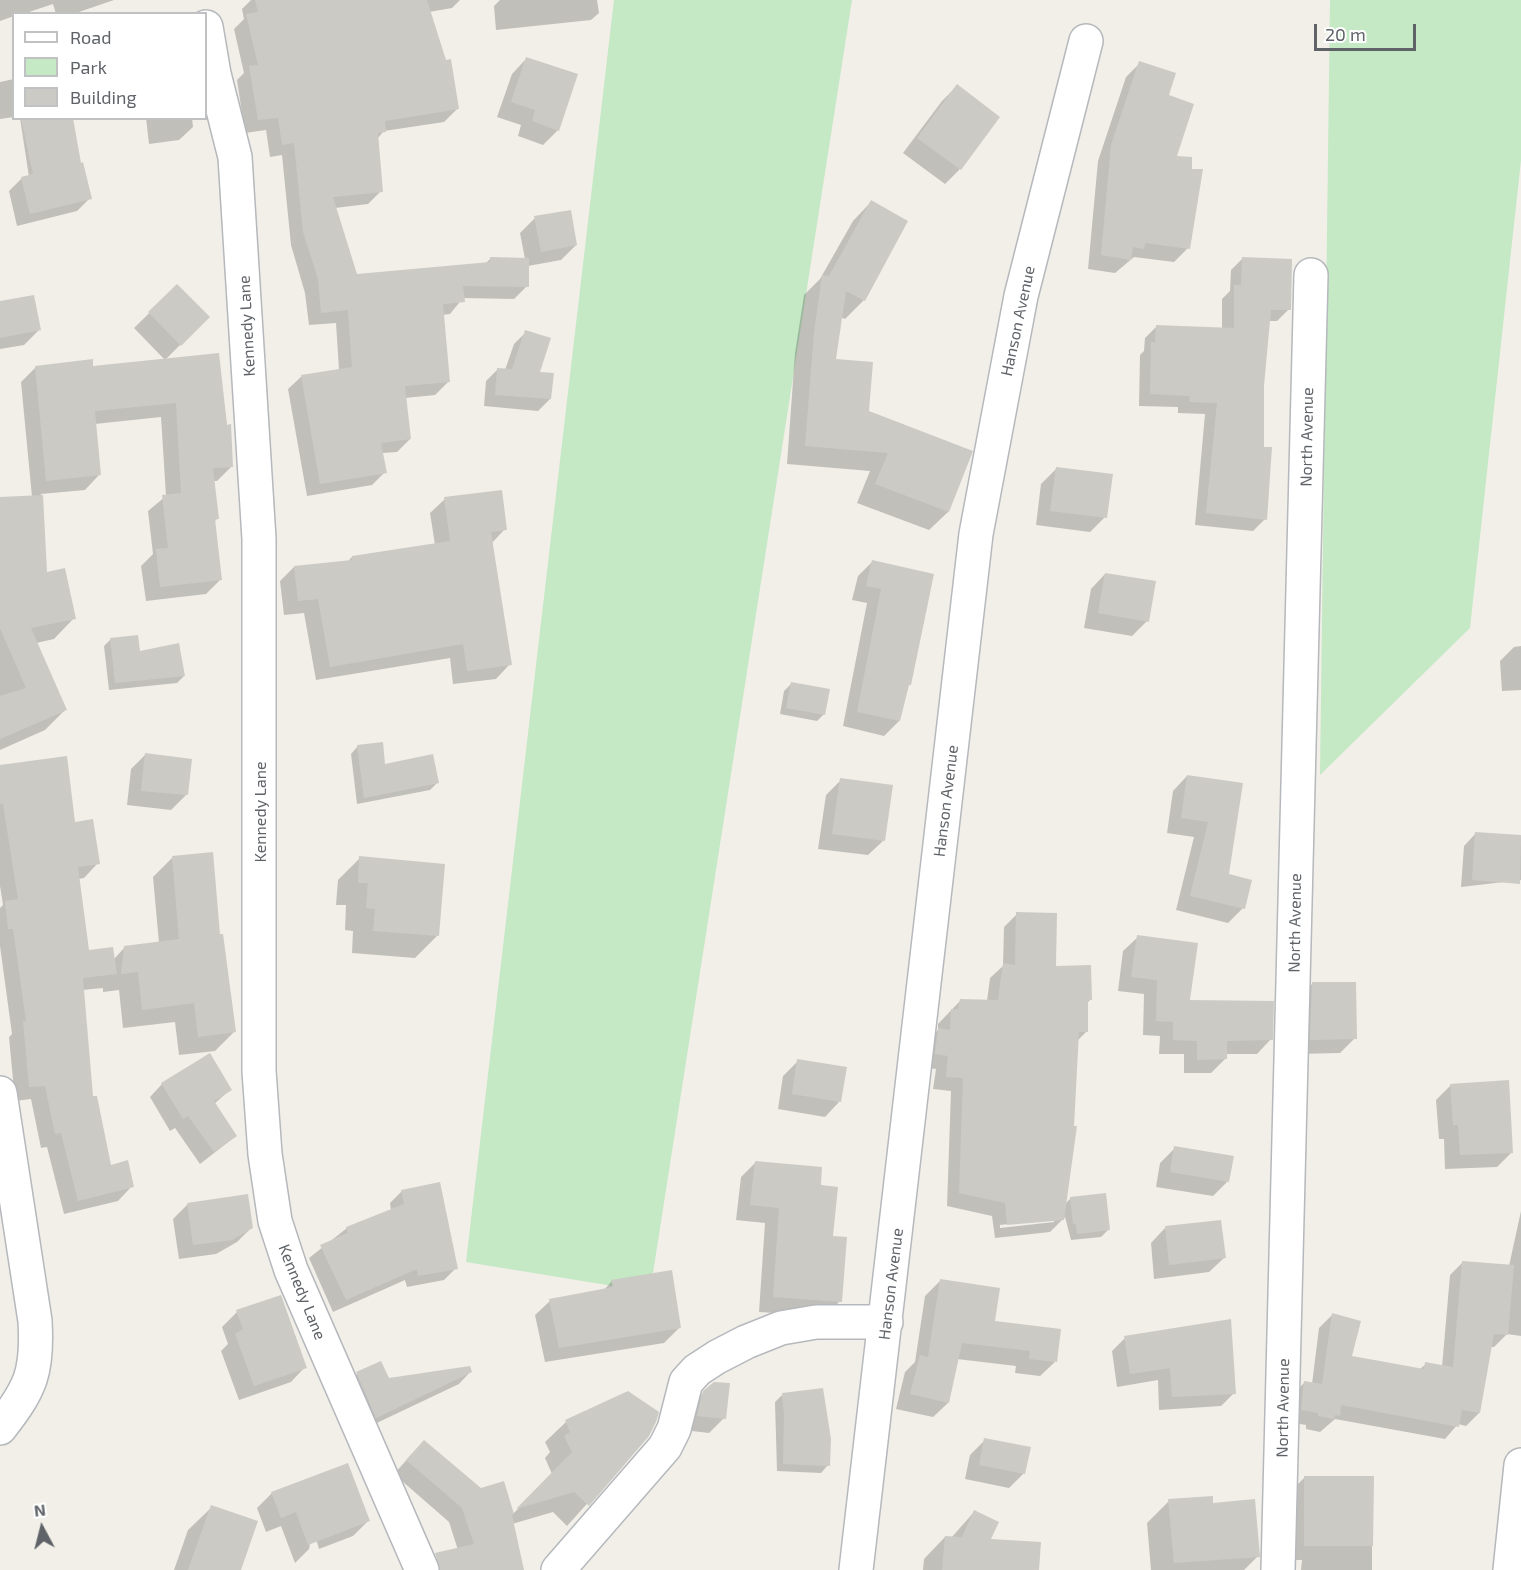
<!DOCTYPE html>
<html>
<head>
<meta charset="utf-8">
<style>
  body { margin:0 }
  #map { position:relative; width:1521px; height:1570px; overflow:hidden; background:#f1efe8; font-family:"Exo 2",sans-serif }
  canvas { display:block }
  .legend { position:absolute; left:12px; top:12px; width:195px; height:108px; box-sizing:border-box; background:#fff; border:2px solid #bfc1c3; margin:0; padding:8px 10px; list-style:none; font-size:18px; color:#5f6368 }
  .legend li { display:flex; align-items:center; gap:12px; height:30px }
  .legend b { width:30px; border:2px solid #bfc1c3 }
  .north { position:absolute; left:12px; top:1498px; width:60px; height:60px; -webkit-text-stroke:4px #fff; paint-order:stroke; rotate:353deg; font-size:16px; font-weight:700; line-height:24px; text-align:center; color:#5f6368 }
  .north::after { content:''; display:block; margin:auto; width:21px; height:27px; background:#5f6368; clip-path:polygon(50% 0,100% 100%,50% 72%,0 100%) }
  .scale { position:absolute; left:1314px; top:24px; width:102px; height:27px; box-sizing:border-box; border:3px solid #5f6368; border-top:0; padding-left:8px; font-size:18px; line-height:21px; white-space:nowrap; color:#5f6368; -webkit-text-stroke:4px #fff; paint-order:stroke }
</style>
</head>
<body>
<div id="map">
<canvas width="1521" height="1570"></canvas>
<ul class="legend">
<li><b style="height:8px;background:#fff"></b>Road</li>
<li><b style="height:16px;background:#c5e8c5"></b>Park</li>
<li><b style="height:16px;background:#cccac5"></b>Building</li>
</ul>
<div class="north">N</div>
<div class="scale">20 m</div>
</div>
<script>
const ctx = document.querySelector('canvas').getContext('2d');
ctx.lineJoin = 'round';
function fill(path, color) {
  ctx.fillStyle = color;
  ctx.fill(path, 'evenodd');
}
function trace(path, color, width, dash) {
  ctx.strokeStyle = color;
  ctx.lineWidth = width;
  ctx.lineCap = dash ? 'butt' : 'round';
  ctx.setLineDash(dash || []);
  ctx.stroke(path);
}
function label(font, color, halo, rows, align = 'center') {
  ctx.font = font + ' "Exo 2",sans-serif';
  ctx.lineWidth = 5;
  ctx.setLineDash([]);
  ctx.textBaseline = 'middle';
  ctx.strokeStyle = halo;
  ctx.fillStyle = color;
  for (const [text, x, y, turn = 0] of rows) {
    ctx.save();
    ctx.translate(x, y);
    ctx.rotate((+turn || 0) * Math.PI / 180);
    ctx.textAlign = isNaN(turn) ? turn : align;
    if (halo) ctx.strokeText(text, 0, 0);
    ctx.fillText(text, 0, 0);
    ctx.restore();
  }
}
fill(new Path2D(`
  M614,0H852L650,1292L466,1262Z
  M1330,0H1521V160L1470,628L1320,775Z`), '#c5e8c5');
fill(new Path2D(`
  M0,0H114L73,14H56L53,4L23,14H14V16L0,21Z
  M251,0H460L452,8L429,12L457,109L444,122L384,131L377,139L381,191L368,204L335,208L356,276L485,264L490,259H525L520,233L535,218L576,245L561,260L528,266L527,286L514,299L463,298L450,314L442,315L448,382L435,395L405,398L410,439L397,452L382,453L385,472L372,485L307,496L288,389L302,376L339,370L336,323L309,325L305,293L291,245L282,155L270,157L266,130L245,133L237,80L244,73L234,29L244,19L242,9Z
  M500,0H597L599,13L591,20L496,30L494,6Z
  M526,59L558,130L543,145L518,136L521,125L497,117L512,74Z
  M1140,63L1167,96L1188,248L1174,262L1134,257L1115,273L1088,269L1098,161L1126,77Z
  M14,79V117L0,119V82Z
  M957,86L960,169L945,184L903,153L942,101Z
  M20,118H72L80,165L90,198L77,211L17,226L9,191L22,178L29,177Z
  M146,118H192L193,127L179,140L149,144Z
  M871,202L864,300L845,319L840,317L834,360L867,412L971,452L948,512L929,530L857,503L870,471L787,464L795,353L804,295L820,279L853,221Z
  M1243,258L1289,309L1277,321H1268L1262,386L1265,519L1253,531L1195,525L1205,414L1178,413V407L1139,406L1140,355L1144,351L1145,338L1157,326L1222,329V299L1230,291L1231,270Z
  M177,286L208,317L165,360L134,328Z
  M0,302L39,330L24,345L0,349Z
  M526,332L550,399L538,411L484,406L486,381L498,369L505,370L514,344Z
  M218,355L232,466L217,481H213L218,518L214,522L221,579L206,594L146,601L141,566L153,554L148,511L166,496L161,417L95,424L99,475L85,490L41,494L45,574L74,618L54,639L36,643L66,709L45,730L0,750V498L32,497L21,382L36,367L92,368Z
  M1056,469L1105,517L1090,532L1036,525L1041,484Z
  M445,499L505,529L491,544L510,664L496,679L453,684L450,658L316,680L304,613L284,615L280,581L294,567L347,562L352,557L435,545L430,513Z
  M872,562L932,575L899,721L884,736L843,726L867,603L852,600L858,576Z
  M1105,574L1147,621L1132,636L1084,628L1091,589Z
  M111,639L138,653L184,676L177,683L109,690L104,646Z
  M1521,646V690L1502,691L1500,661L1514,647Z
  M791,684L824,714L817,721L780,714L784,691Z
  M358,746L384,766L437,783L430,790L357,804L351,754Z
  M145,755L186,795L171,810L127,805L131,769Z
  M0,766L74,824L98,863L84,878L78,879L88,952L114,959L125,947L159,943L153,877L172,858L219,936L234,1032L215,1051L179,1055L175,1022L123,1028L119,990L103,992V988L82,990L92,1098L110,1166L132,1186L118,1201L64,1214L47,1147L41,1148L31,1099L15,1101L9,1037L12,1034L0,946V908L3,905L0,886Z
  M1187,776L1241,784L1228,875L1243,908L1228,923L1176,910L1194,837L1167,833L1173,791Z
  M841,780L883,841L868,855L818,849L826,795Z
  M1476,833L1521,836V880L1461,887L1464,846Z
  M360,858L437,936L415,958L352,953L353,931L345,930L346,905H336L338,880Z
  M1017,914L1055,967L1090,1000L1086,1004L1087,1031L1077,1041L1065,1204L1071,1198L1108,1230L1101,1237L1071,1240L1065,1217L1050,1232L995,1238L992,1216L947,1206L951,1091L933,1089L936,1069L922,1067L925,1043L938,1030V1024L961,1000L987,1001L990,978L1003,966L1004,927ZM1054,1219V1222L1000,1228V1225Z
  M1138,937L1188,1001L1271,1039L1257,1054H1226V1058L1211,1073H1184V1054H1159L1160,1036L1143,1035L1144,994L1118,991L1123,951Z
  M1312,984L1355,1038L1340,1053L1296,1054L1297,999Z
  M798,1061L839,1102L825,1117L778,1109L783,1076Z
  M162,1084L230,1090L214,1104L236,1136L200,1164L175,1128L170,1131L150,1097Z
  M1451,1085L1512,1152L1497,1167L1445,1169L1444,1139H1439L1436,1100Z
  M1175,1148L1228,1181L1213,1196L1156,1187L1160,1163Z
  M756,1162L819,1187L831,1237L840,1301L825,1316L759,1312L765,1223L736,1220L741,1177Z
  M402,1191L456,1268L444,1280L407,1287L405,1280L333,1312L309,1258L347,1228L391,1211L390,1203Z
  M188,1204L252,1227L237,1242L216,1254L179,1259L173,1219Z
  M1521,1211V1336L1507,1334L1494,1347H1490L1479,1413L1466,1426L1458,1424L1445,1439L1335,1419L1320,1432L1306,1429V1425L1289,1422L1291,1396L1304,1383L1312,1384L1319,1328L1332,1315L1350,1357L1420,1369L1426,1364L1442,1367L1450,1275L1463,1262L1509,1266Z
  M1165,1228L1224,1258L1209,1272L1154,1279L1151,1243Z
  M612,1281L679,1328L664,1343L545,1362L535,1315L550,1301L603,1291Z
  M940,1281L993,1322L1055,1362L1040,1376L1015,1373L1016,1366L957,1359L948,1403L933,1417L896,1409L905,1372L915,1362L925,1296Z
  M237,1312L305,1367L291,1382L239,1400L221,1351L228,1344L222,1327Z
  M1125,1338L1234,1393L1221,1406L1159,1410L1158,1380L1117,1387L1112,1351Z
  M470,1372L459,1384L364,1429L345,1386L357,1374L389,1379Z
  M704,1392L724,1418L709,1433L683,1430L689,1408Z
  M782,1395L828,1465L821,1473L777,1471L775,1402Z
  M566,1422L648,1436L567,1526L553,1512L512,1524L522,1570H447L458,1550L449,1522L394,1474L411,1455L513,1514L552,1474L545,1458L550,1452L545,1442Z
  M985,1440L1024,1473L1009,1488L965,1479L970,1455Z
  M1305,1477L1372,1478V1570H1301L1302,1560H1290V1492Z
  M272,1493L368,1521L353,1536L319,1549L313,1528L309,1549L295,1563L281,1526L266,1532L257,1508Z
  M1169,1501L1211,1505L1258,1556L1244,1570H1151L1147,1523Z
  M212,1507L239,1570H174L188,1530Z
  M974,1512L988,1540L1038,1570H923L924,1559L945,1537L951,1538Z`), '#0003');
fill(new Path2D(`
  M255,0H427L446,60L451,59L459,109L385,121L386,132L378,133L383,192L333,197L357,274L490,262V257L529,258V287L463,286L465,302L443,304L450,382L405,386L411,439L381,443L387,473L320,484L301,375L352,367L348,310L321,313L318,279L303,232L294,143L282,145L278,118L258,120L249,66L258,65L246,14L258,12Z
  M526,57L578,74L559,131L532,121L535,110L511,102Z
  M1139,61L1176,73L1169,95L1194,104L1177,156L1192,157V169H1203L1190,249L1145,243L1144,249L1133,247L1131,260L1101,255L1111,145Z
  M957,84L1000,117L961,170L917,138Z
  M21,118H73L81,163L83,162L92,199L30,214L21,177L33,174Z
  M871,200L908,221L865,301L846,291L836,359L873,362L869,411L973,451L949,512L875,484L888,453L805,446L814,333L822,275L829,276Z
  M571,210L577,245L541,252L534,216Z
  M1242,257L1292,259L1291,310H1271L1264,386V447H1272L1267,520L1206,513L1217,403L1189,402L1190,396L1150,394L1151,342H1155L1156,325L1234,328V285H1241Z
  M177,284L210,317L181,346L148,312Z
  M34,295L41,330L0,338V301Z
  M525,330L551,338L540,372L554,373L551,399L495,395L497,368L512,369Z
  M219,353L227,425L231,424L233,467L213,468L219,519H215L222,580L160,587L156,549L168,548L162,495L181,493L176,403L95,411L101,475L46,481L35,366L93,359V366Z
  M1056,467L1113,474L1107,518L1050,511Z
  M502,490L507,530L491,532L512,665L467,671L463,644L330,667L318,599L298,601L294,566L352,560V556L450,541L444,497Z
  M43,495L47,572L65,568L76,619L31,628L67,710L0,739V696L26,688L0,628V497Z
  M872,560L934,574L911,685H909L900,721L857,712L881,589L866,586Z
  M1105,573L1156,581L1149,622L1098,613Z
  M138,635L140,651L179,643L185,676L115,683L110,638Z
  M791,682L830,689L825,715L786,708Z
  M383,742L385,764L433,754L439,783L364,798L357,745Z
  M145,753L192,759L188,795L141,791Z
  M67,756L75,822L93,819L100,864L78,867L89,950L113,947L117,974L83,978L93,1096H97L111,1165L128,1160L134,1187L78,1201L61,1133L55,1134L45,1086L29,1087L23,1021H26L13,929H8L5,901L18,899L3,804H0V765Z
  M1187,775L1243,783L1229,874L1252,880L1245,909L1190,896L1208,822L1181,818Z
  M840,778L893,785L885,841L832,834Z
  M1475,832L1521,835L1520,884L1472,880Z
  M213,852L220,934H223L236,1032L198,1037L194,1003L142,1010L138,972L121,974L124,946L179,939L172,856Z
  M359,856L445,864L439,936L373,931L375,909L366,908L368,883H358Z
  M1016,912L1057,913L1056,966L1091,965L1092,1000H1088V1032H1079L1074,1126H1077L1064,1220L1007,1225L1005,1203L959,1193L963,1078L946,1077L948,1056L935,1054L938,1028L950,1030L951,1009H958L960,999L998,1000L1003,963L1015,965Z
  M1137,935L1198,943L1190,1000L1274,1001L1273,1040L1227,1041V1059L1197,1060V1041L1173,1040V1022L1156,1021L1157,980L1131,977Z
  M1312,982H1356L1357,1039L1310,1040Z
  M210,1053L232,1090L214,1101L237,1136L214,1152L188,1116L183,1119L161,1083Z
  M797,1059L847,1067L841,1102L792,1094Z
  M1509,1080L1513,1153L1460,1155L1458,1125H1453L1450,1084Z
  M1174,1146L1234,1156L1229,1182L1170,1172Z
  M755,1161L822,1167L821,1185L838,1187L833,1236L847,1237L842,1302L773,1297L779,1208L750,1205Z
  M440,1182L458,1269L418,1276L417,1269L346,1300L320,1245L348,1233L346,1227L404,1204L401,1190Z
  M1106,1193L1110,1230L1077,1234L1076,1224H1073L1070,1197Z
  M248,1194L253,1228L232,1240L193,1245L187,1203Z
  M1221,1220L1226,1258L1169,1265L1165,1226Z
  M1462,1261L1514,1265L1508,1335L1494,1334L1480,1413L1462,1410L1459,1427L1341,1405L1340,1416L1335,1415L1334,1419L1318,1416V1413L1301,1410L1304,1381L1322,1384L1332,1313L1361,1321L1352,1356L1424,1369L1425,1362L1453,1367Z
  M672,1270L681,1328L559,1348L549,1299L613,1287L611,1280Z
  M940,1279L1000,1288L995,1321L1061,1329L1057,1362L1029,1359L1030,1351L962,1343L949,1403L910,1394L920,1355L928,1357Z
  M281,1295L307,1368L254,1386L235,1334L243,1329L236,1310Z
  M1231,1319L1236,1394L1172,1397L1170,1368L1130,1374L1124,1336Z
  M381,1361L389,1378L470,1366L472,1372L376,1418L356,1372Z
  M714,1382L730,1383L726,1419L697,1416L703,1391Z
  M823,1388L831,1439L830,1466L783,1464L784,1415L782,1393Z
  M628,1391L659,1412L656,1422L649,1436L589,1506L574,1492L516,1509L572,1452L564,1436L570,1432L565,1420Z
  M984,1438L1031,1447L1025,1474L979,1465Z
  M424,1440L481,1488L504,1481L514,1514L512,1515L524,1570H440L435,1553L474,1544L462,1508L406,1460Z
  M348,1463L370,1521L308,1545L296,1512L281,1518L271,1492Z
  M1304,1476H1374L1373,1546H1304Z
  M1213,1496V1503L1255,1499L1260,1557L1174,1563L1168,1499Z
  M211,1505L258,1521L241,1570H188Z
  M974,1510L999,1522L991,1539L1041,1542L1039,1570H942L945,1536L962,1537Z`), '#cccac5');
const minor = new Path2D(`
  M206,27L214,74L235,157L259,539V1071L265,1154L275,1221L291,1270L422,1570
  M0,1093L35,1321C38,1372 31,1388 0,1428
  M558,1570L665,1447L674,1429L686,1382L697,1370L717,1357L746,1342L781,1328L816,1322H886
  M856,1570L976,534L1021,296L1086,41
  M1278,1570L1311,275
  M1510,1570L1521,1465`);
trace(minor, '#b5b8bc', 36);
trace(minor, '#fff', 33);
label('16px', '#5f6368', '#fff', [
  ["Hanson Avenue",1018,321,-78],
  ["Kennedy Lane",247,326,-93],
  ["North Avenue",1307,437,-89],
  ["Hanson Avenue",946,801,-83],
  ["Kennedy Lane",261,812,-90],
  ["North Avenue",1295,923,-89],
  ["Hanson Avenue",891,1284,-83],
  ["Kennedy Lane",302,1292,68],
  ["North Avenue",1283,1408,-89]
]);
</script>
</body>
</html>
